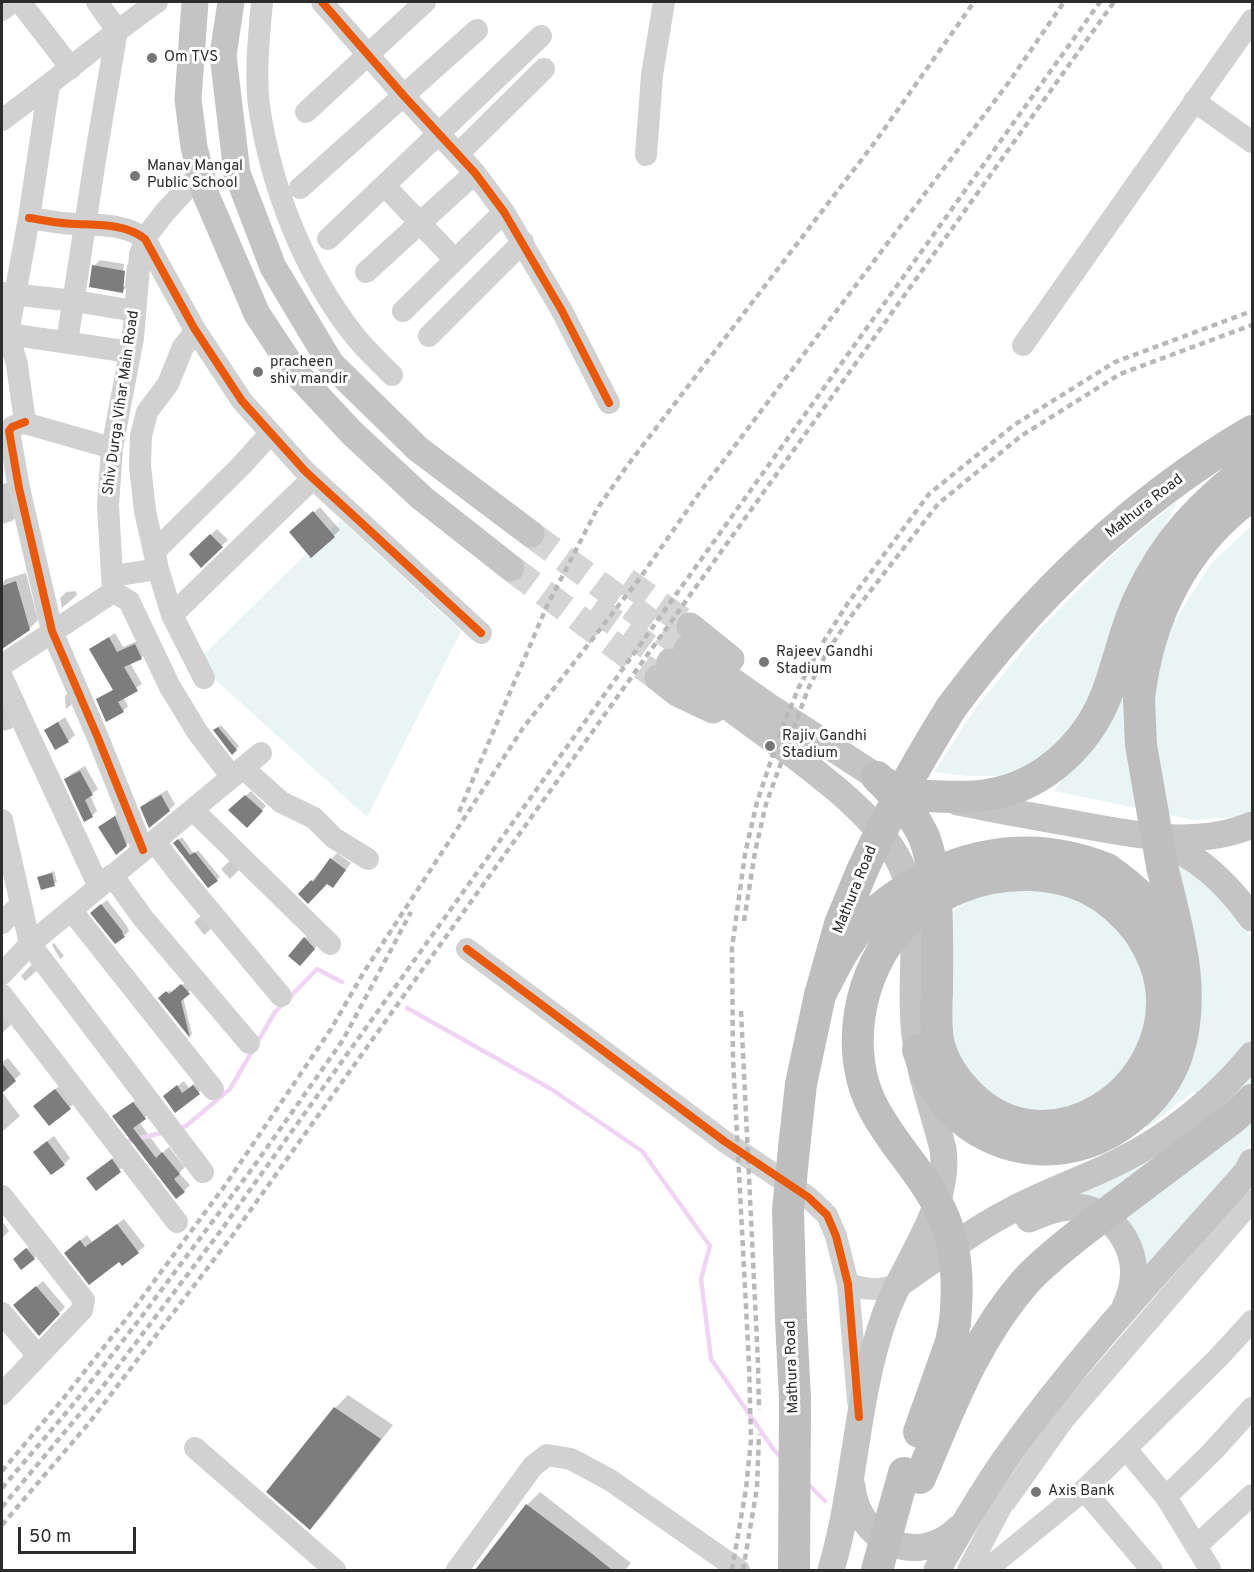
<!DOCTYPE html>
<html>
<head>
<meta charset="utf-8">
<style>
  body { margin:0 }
  #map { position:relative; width:1254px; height:1572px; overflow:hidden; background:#fff; font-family:Overpass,sans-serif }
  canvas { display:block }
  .frame { position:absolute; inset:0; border:3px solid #2c2c2c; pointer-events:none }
  .scale { position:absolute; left:18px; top:1527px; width:118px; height:27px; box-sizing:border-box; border:3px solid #2c2c2c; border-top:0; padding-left:8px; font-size:18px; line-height:21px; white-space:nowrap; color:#2c2c2c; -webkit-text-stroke:4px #fff; paint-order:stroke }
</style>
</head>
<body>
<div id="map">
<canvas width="1254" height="1572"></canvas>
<div class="frame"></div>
<div class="scale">50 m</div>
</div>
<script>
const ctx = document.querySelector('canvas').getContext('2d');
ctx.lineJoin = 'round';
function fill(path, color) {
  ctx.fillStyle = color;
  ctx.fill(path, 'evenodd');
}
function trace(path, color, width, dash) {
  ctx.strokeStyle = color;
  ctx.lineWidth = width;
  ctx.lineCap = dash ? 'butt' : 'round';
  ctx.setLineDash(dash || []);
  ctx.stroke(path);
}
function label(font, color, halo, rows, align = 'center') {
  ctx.font = font + ' Overpass,sans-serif';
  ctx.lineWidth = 6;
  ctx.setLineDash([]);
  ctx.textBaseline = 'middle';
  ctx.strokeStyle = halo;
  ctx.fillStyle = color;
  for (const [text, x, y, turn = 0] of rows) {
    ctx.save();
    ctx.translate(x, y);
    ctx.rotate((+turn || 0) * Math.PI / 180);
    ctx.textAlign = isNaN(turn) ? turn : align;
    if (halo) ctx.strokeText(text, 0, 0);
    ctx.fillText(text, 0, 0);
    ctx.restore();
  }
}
fill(new Path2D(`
  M1177,501L1136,588L1088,710L1064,739L1035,763L999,776H967L934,772L975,709L1040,629L1117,551Z
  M341,520L461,631L367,817L196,662Z
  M1252,525V811L1244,816L1194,820L1054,791L1120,698L1150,703L1170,628L1211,564Z
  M1172,860L1201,875L1239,915L1252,938V1141L1237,1165L1143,1272L1094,1198L1079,1193L1211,1114L1194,1091L1147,1128L1143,1124Z
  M1063,890L1112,916L1142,959L1150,1018L1127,1071L1092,1101L1044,1115L996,1102L952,1053L946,916L968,901L996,891Z`), '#e9f4f4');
fill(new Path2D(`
  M100,260L124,264L122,286H125L127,265H131L129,285L123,291L94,266Z
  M10,482L17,516L12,521L2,524V484Z
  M320,507L340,530L311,556L297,527Z
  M217,529L228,540L201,565L191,554Z
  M26,573L38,620L29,629L2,647V583L6,579Z
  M76,591L77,595L62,608L60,598L66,592Z
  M115,633L123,647L140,640L146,653L141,658L130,663L142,684L123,697L128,706L123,711L98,699L114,689L91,649Z
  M2,689L17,723L11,729L2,731Z
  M71,690L76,701L66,709L65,696Z
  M65,717L75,735L68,741L46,730Z
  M221,725L239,746L233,753L217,728Z
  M85,766L98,789L90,795L97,811L92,816L66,779L71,774Z
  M167,790L175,804L169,810L142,807L148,801Z
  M251,791L266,806L247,826L235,805Z
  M121,811L132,839L126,845L100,827Z
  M182,837L194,854L198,850L220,877L209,886L175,843Z
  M337,853L351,863L338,880L327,882L300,894Z
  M234,857L243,866L230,879L221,869Z
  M54,871L57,882L42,888L39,877Z
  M107,900L127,926L129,931L124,936L97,908Z
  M201,916L212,928L204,935L194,922Z
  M311,932L320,942L306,958L305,938Z
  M54,943L64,956L60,959L52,945Z
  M36,960L41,967L25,981L21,976Z
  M185,983L191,990L183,997L192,1034L190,1036L160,998L170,990L172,993Z
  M2,1003L15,1021L2,1033Z
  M8,1058L21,1074L2,1091V1062Z
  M199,1080L205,1087L175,1111L171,1091L184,1081L189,1088Z
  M62,1084L76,1102L49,1124L41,1100Z
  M2,1092L20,1116L2,1132Z
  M140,1097L151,1112L139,1122L162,1153L169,1147L185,1167L179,1173L190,1185L184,1191L114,1116Z
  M54,1136L70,1158L64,1164L41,1146Z
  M118,1154L126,1164L96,1189L94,1172Z
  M124,1219L145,1246L123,1264L119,1260L72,1247L87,1235L92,1242Z
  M2,1221L9,1231L2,1238Z
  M33,1244L40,1252L34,1258L21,1253Z
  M43,1281L65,1307L39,1334L15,1305Z
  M348,1395L393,1425L323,1515L310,1528L335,1408Z
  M540,1492L631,1563L625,1570H477L527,1505Z`), '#0003');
trace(new Path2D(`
  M289,998L317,969L342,982
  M407,1008L551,1089L642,1151L710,1246L701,1279L711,1359L774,1450L783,1459
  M179,1128L186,1126L230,1089L275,1012L283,1004
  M124,1142L165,1132
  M808,1484L825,1501`), '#f0d4f3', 4.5);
fill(new Path2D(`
  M92,265L125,271L123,293L89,287Z
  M313,511L335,537L311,558L289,532Z
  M210,534L223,547L201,568L189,554Z
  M16,581L30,630L2,649V586Z
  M109,637L117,652L135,644L142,659L124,667L138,691L118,702L124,712L106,722L96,699L113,690L89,649Z
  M58,722L69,742L55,750L44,730Z
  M218,727L237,750L232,755L213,730Z
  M80,771L93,795L85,800L93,817L84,822L64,779Z
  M161,795L170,811L149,828L140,807Z
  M245,795L263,811L247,828L228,810Z
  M115,816L127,846L116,855L98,827Z
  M178,839L190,855L195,852L218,881L208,888L173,843Z
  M330,858L346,870L333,888L327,884L308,904L298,894L311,880L313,882Z
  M52,873L55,886L41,890L37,877Z
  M101,904L123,932L122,933L125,937L115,944L90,913Z
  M304,937L315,949L300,966L288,956Z
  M181,984L190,994L181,1001L190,1038L158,998L166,991L169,994Z
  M2,1063L16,1081L2,1093Z
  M177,1085L182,1093L193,1085L200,1094L175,1113L163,1096Z
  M55,1089L71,1109L49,1126L33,1106Z
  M133,1102L146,1119L133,1128L156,1158L162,1152L180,1174L174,1179L185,1192L176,1199L112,1116Z
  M47,1141L65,1165L51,1175L33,1152Z
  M112,1159L121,1172L96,1191L86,1178Z
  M117,1224L139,1253L122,1266L119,1262L89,1285L64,1253L80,1240L85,1247Z
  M26,1248L35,1259L21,1270L13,1259Z
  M36,1286L60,1314L39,1336L13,1305Z
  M334,1407L381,1439L310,1530L266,1492Z
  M526,1504L586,1549L612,1570H475Z`), '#7d7d7d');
trace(new Path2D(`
  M531,534L687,649
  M511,568L658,678
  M626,581L690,626
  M593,607L670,662`), '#d5d5d5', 27, [27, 14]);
trace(new Path2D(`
  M20,2L71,68
  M262,2C259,34 255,74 259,106C271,187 303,270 354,335C365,349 379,362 392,375
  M322,2L404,96L475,173L504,212L562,311L609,403
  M2,10L12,2
  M49,85L29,218L8,333L17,365L25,422L28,424L112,448
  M1194,101L1252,142
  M306,112L425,2
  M2,120C54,82 104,39 157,2
  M458,154L544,69
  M646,155L652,75L664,2
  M385,186L455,260
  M300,188L477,30
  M29,218C44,220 61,224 77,224C99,225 127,224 145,239L194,328L242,401L305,471L481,633
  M328,239L541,36
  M366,272L475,173
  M2,293L75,301L135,311
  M403,311L504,212
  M196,331L183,347L168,384L147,412L141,436L140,466L145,511L158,569L172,615L204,678
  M2,333L130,352
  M429,336L523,242
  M67,342L95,160L117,30L97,2
  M1023,345L1252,20
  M25,422L12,427L9,431L19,488L52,631L98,738L143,850
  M154,552L241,466L270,434
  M113,576L158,569
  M113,592L129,601L170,687L198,733L232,777
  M172,615L313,478
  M2,665L113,592L108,505L112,448L133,338L140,255L148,234L165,212L200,174
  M2,677L99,887
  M243,768L281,802L314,818L334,838L368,859
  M193,810L330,944
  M2,820L30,944L203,1172
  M155,842L180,875L281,996
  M112,875L143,918L249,1043
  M71,910L213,1089
  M2,923L21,904
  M467,949L724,1141L808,1197L827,1215L836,1236L848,1284L858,1401
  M2,974L30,944L261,753
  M2,995L177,1222
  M2,1196L84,1300L82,1310L2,1394
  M848,1284C867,1290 880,1291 899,1284
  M2,1313L38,1356
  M195,1448L335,1570
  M1126,1449L1166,1497L1210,1569
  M1084,1490L1152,1570
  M1166,1497L1213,1451L1252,1408
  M1006,1501L1064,1419L1252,1201
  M1196,1546L1252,1495
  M457,1570L533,1466L547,1455L571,1459L610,1480L739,1570
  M968,1570L1011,1488
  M986,1570L1084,1490L1218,1358L1252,1321`), '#d1d1d1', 22);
trace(new Path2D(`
  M195,2L188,99L194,147L206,195L257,314L296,373L352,433L422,498L511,568
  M231,2L223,55L237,173L273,267L331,364L418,449L531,534
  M690,626L731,659
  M687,649L768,706L877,777L895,785
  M670,662C701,686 732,710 764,733C810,768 883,817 904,872C921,921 910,975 914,1025C917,1067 933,1109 943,1149C951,1209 904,1261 885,1315C855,1399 856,1486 831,1570
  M658,678L677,693L713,710
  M958,802C997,810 1037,817 1076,824C1133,834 1196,849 1252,825
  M1155,841C1197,853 1227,884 1252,918
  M1029,1219C1043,1213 1057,1207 1073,1207C1110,1206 1138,1246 1133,1280C1132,1290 1129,1298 1125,1307
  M900,1283C937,1258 974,1229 1014,1209C1048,1191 1084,1179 1118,1162C1169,1137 1217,1098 1252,1055
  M852,1486C857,1541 918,1569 959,1528
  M937,1570C960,1531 982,1491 1009,1454C1080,1354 1166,1264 1247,1172L1252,1162`), '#c4c4c4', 27);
trace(new Path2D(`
  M1139,699C1148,617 1184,544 1252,495
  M951,708C1032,598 1134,500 1252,431
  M877,777C895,794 914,814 924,837C940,878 937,947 937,991C936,1009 935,1028 939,1045C944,1064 956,1081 970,1095C1050,1174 1175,1089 1161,986C1158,966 1150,949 1139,932
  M928,796C948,797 968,798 987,795C1046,786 1092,740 1110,685C1120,656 1126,627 1139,599C1166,540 1202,504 1252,465
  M1107,869C1134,888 1159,910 1171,941
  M918,1050C925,1070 933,1090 948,1106C998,1160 1076,1164 1132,1117C1152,1101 1169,1079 1177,1055C1198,992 1177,928 1162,866
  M794,1148L801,1084L820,995L840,924L862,871
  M919,1432L951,1342L955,1322
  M920,1478C950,1408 974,1341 1025,1282C1042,1263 1063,1247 1083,1231`), '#bebebe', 32);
trace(new Path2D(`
  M459,812L546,608L597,509L627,466L875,142L974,2
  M744,921L755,852L766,804L808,689L827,652L854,612L938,504L1021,436L1120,374L1252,325
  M741,1011L758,1363L759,1410
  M2,1471L62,1400L127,1318L226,1184L331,1029L364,972L523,728L640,578L700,492L1009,82L1064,2
  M2,1488L71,1407L136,1324L254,1166L343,1040L411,912
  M2,1507L104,1385L222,1229L1100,2
  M2,1525L89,1423L232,1236L1114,2
  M732,1570L746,1489L751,1440L749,1364L733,1058L732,948L745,854L757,802L782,728L799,687L820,647L848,603L929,494L1014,425L1115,362L1252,311
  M743,1570L757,1488L759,1434`), '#b8b8b8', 4.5, [6, 4.5]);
trace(new Path2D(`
  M1139,699L1141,745L1162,866
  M862,871C888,814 918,761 951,708
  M820,995C832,972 843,948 860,928C872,913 889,900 905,890C968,849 1038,841 1107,869
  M794,1148L788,1210L791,1320L795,1399L794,1570
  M1083,1231L1233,1118L1252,1100
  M955,1322C958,1288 958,1255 946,1223C930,1180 895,1149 874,1109C843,1053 858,968 904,924C937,892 981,874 1027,875C1076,876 1109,894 1139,932
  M877,1570L904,1473`), '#bebebe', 32);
trace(new Path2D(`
  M322,2L404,96L475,173L504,212L562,311L609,403
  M29,218C44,220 61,224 77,224C99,225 127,224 145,239L194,328L242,401L305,471L481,633
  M25,422L12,427L9,431L19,488L52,631L98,738L143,850
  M467,949L724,1141L808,1197L827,1215L836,1236L848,1284L859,1417`), '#e8590c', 8);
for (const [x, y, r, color] of [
  [152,58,6,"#767676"],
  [135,176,6,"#767676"],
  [258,372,6,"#767676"],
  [764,662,6,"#767676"],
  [770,746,6,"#767676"],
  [1036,1492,6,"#767676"]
]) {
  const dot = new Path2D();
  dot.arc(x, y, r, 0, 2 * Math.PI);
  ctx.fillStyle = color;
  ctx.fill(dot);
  trace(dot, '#fff', 2);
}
label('15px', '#2c2c2c', '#fff', [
  ["Om TVS",164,58],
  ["Manav Mangal",147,167],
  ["Public School",147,184],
  ["pracheen",270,363],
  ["shiv mandir",270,380],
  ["Rajeev Gandhi",776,653],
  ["Stadium",776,670],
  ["Rajiv Gandhi",782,737],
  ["Stadium",782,754],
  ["Axis Bank",1048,1492]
], 'left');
label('15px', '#2c2c2c', '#fff', [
  ["Shiv Durga Vihar Main Road",122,403,-82],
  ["Mathura Road",1145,507,-38],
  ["Mathura Road",856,890,-68],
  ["Mathura Road",793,1367,-92]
]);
</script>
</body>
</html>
